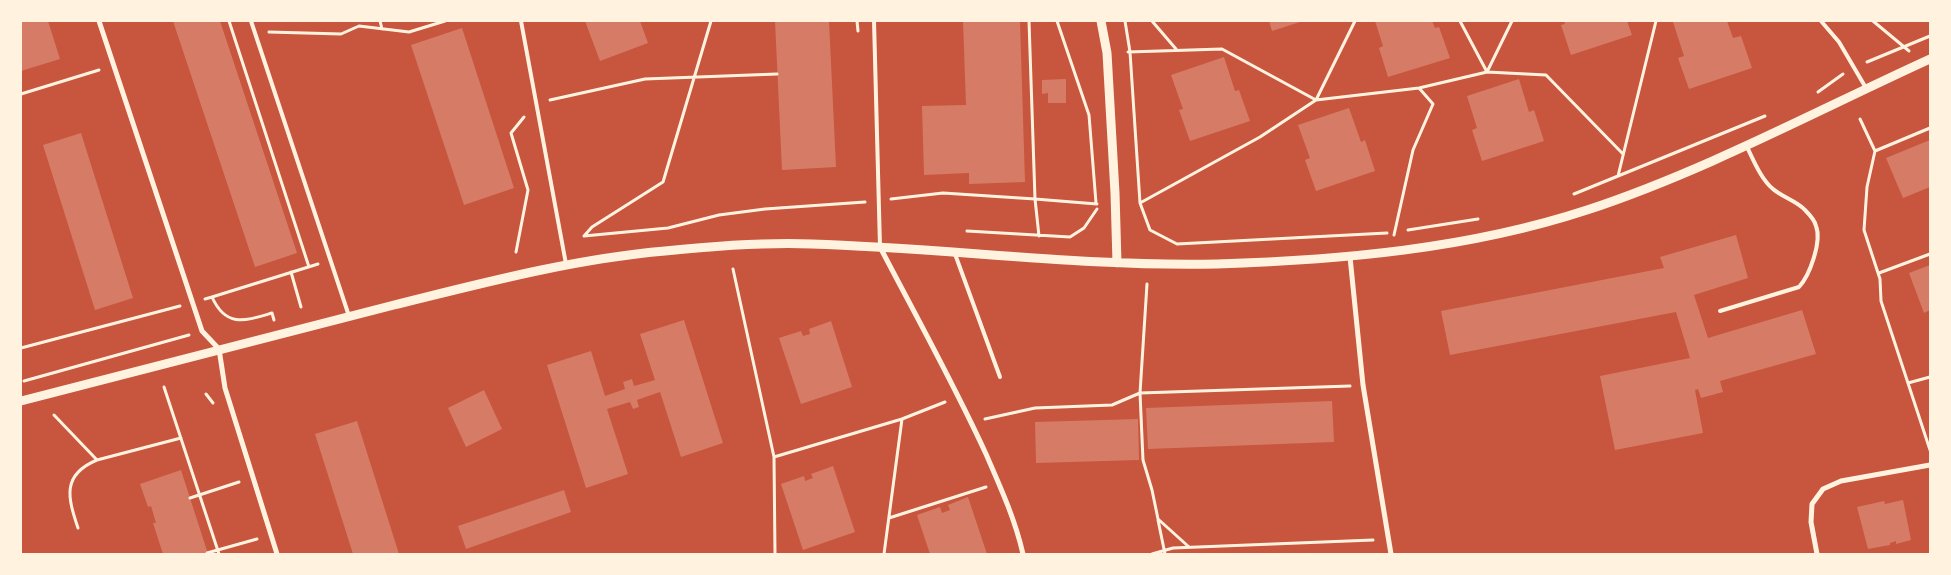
<!DOCTYPE html>
<html>
<head>
<meta charset="utf-8">
<style>
  body { margin:0 }
  #map { position:relative; width:1951px; height:575px; overflow:hidden; background:#c8553d; font-family:Spectral,serif }
  canvas { display:block }
  .frame { position:absolute; inset:0; border:22px solid #fff3e0; pointer-events:none }
</style>
</head>
<body>
<div id="map">
<canvas width="1951" height="575"></canvas>
<div class="frame"></div>
</div>
<script>
const ctx = document.querySelector('canvas').getContext('2d');
ctx.lineJoin = 'round';
function fill(path, color) {
  ctx.fillStyle = color;
  ctx.fill(path, 'evenodd');
}
function trace(path, color, width, dash) {
  ctx.strokeStyle = color;
  ctx.lineWidth = width;
  ctx.lineCap = dash ? 'butt' : 'round';
  ctx.setLineDash(dash || []);
  ctx.stroke(path);
}
fill(new Path2D(`
  M21,21H48L60,59L21,71Z
  M173,21H220L297,253L255,267Z
  M585,21H640L648,43L600,61Z
  M775,21H829L836,167L782,170Z
  M963,21H1020L1025,182L969,184V173L924,175L922,106L966,105Z
  M1269,21H1300V22L1272,31Z
  M1375,21H1432L1435,28L1439,27L1450,58L1388,77L1379,48L1383,46Z
  M1564,21H1627L1632,35L1571,55L1561,25L1565,24Z
  M1676,21H1727L1733,38L1741,36L1752,68L1689,89L1678,58L1684,56L1673,22Z
  M462,28L514,188L464,205L411,45Z
  M1224,57L1235,91L1239,90L1250,121L1190,141L1179,110L1183,109L1171,75Z
  M1066,79V103H1048V93L1042,94V80Z
  M1519,79L1529,112L1534,110L1544,141L1482,161L1472,130L1477,128L1467,96Z
  M1349,108L1361,142L1365,140L1375,171L1316,191L1305,160L1310,158L1298,125Z
  M81,133L133,298L95,310L43,145Z
  M1930,140V187L1903,198L1886,158Z
  M1736,235L1748,278L1694,295L1708,338L1802,310L1816,354L1720,381L1723,392L1701,398L1698,389L1695,390L1703,433L1615,450L1600,376L1690,358L1676,312L1450,355L1441,311L1664,268L1660,257Z
  M1930,265V310L1924,313L1909,273Z
  M684,320L723,443L681,457L660,392L637,400L639,407L633,409L630,402L607,409L628,474L586,488L547,365L591,351L605,396L625,389L623,382L632,379L634,386L655,380L640,334Z
  M831,321L852,387L801,404L779,338L801,331L803,336L810,334L809,329Z
  M484,390L502,429L466,447L448,408Z
  M1332,401L1334,442L1148,449L1146,408Z
  M1138,419L1139,460L1036,463L1035,422Z
  M357,421L399,554H353L315,434Z
  M833,466L855,532L803,550L781,484L804,476L805,481L813,478L811,474Z
  M181,470L208,554H163L153,523H156L151,506L148,507L140,484Z
  M564,490L571,512L466,549L458,526Z
  M968,497L987,554H930L917,515L940,507L942,513L950,510L948,505Z
  M1903,500L1911,540L1896,544V541L1890,543V545L1868,549L1857,507L1884,501L1885,504Z`), '#d67c66');
trace(new Path2D(`
  M229,21L309,267
  M380,21L382,29
  M857,21L858,31
  M1029,21L1035,199L1097,204
  M1057,21L1089,115L1096,203
  M1125,21L1130,52L1140,203L1150,230L1177,244L1387,233
  M1152,21L1176,49
  M1460,21L1487,72L1546,75L1623,154
  M1873,21L1909,51
  M269,32L341,34L359,26L409,32L445,21
  M1128,52L1222,49L1316,100L1355,21
  M1867,62L1930,36
  M1818,92L1843,74
  M21,94L99,70
  M550,100L645,79L777,74
  M1860,119L1875,151L1867,187L1864,230L1880,279L1881,301L1930,450
  M1875,151L1930,128
  M1618,176L1656,21
  M1574,194L1765,116
  M891,199L943,193L1035,199L1039,236
  M1140,203L1260,137L1316,100L1419,88L1487,72L1512,21
  M1408,230L1478,219
  M967,231L1070,237L1084,228L1097,209
  M1394,235L1413,150L1433,104L1419,88
  M584,236L668,228L719,215L765,209L865,202
  M584,236L592,227L663,182L711,21
  M516,252L528,190L511,133L524,117
  M733,269L774,457L775,554
  M291,272L301,307
  M1879,273L1930,254
  M1147,284L1140,393L1143,460L1152,490L1158,519L1189,547
  M212,297L318,264
  M205,299L212,297C226,328 245,321 272,313L274,320
  M21,348L180,306
  M24,381L189,335
  M1908,383L1930,377
  M164,387L219,554
  M206,394L213,403
  M54,415L97,460L181,438
  M902,419L945,402
  M985,419L1035,408L1112,405L1140,393L1350,386
  M774,457L902,419L884,554
  M190,498L239,482
  M889,518L986,487
  M1158,520L1165,554
  M78,528C68,498 61,475 97,460
  M207,553L257,539
  M1152,554L1173,548L1373,540`), '#fff3e0', 3);
trace(new Path2D(`
  M251,21L349,316
  M521,21L566,264
  M874,21L880,247
  M1821,21L1839,42L1866,88
  M955,254L1000,377
  M1720,311L1799,287C1810,275 1822,241 1816,226C1815,221 1809,214 1805,210C1797,201 1782,197 1773,189C1761,179 1754,161 1747,147`), '#fff3e0', 4);
trace(new Path2D(`
  M99,21L202,331L219,349L225,388L277,554
  M880,247C916,316 954,384 986,454C1000,486 1015,519 1023,554
  M1350,257L1363,385L1391,554
  M1817,554L1811,522L1812,504L1823,489L1841,481L1930,465`), '#fff3e0', 5);
trace(new Path2D(`
  M1101,21L1107,53L1115,193L1117,263
  M21,401C145,369 269,336 394,305C483,283 573,259 665,251C714,246 763,242 812,244C947,248 1081,267 1217,264C1341,260 1468,249 1587,210C1705,171 1816,111 1930,59`), '#fff3e0', 9);
</script>
</body>
</html>
